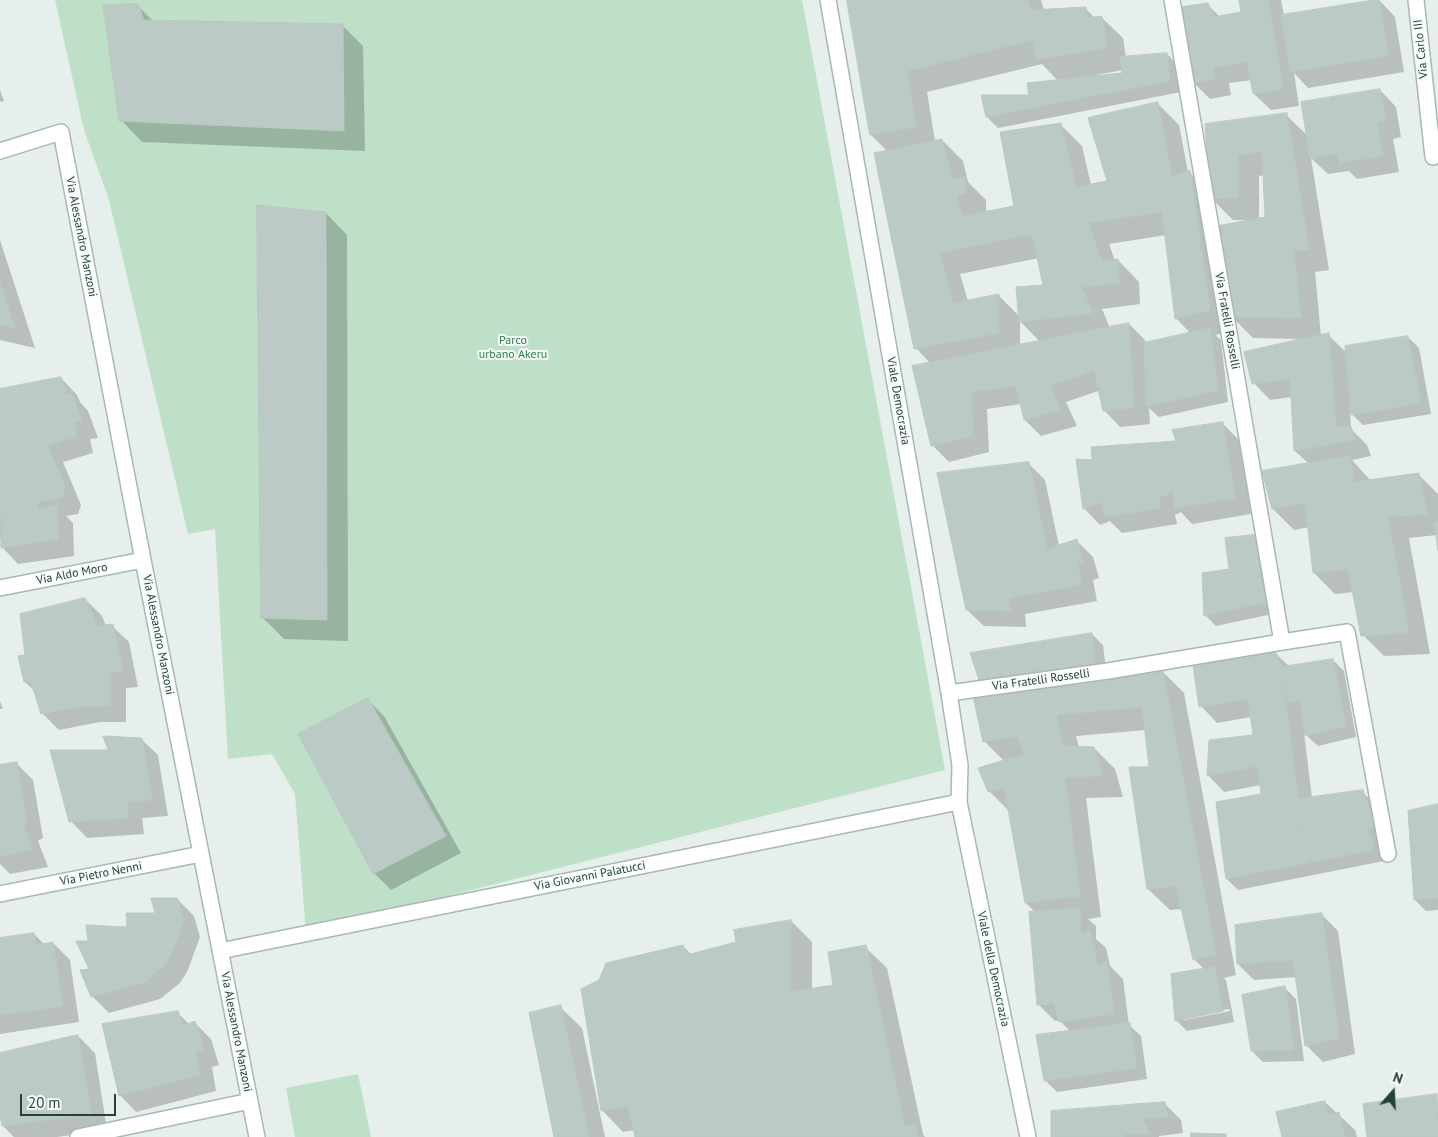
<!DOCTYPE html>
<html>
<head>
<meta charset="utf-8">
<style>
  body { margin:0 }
  #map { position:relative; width:1438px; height:1137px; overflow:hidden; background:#e6efeb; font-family:"PT Sans",sans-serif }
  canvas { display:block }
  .north { position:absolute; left:1368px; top:1067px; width:50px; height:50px; -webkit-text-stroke:4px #f7fbf9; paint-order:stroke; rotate:19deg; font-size:14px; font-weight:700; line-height:20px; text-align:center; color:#24423a }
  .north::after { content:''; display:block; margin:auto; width:18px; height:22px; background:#24423a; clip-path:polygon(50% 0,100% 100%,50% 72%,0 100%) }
  .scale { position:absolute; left:20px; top:1094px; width:96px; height:22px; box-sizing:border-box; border:2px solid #24423a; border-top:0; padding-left:6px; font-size:15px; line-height:18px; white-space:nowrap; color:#24423a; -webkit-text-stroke:4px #f7fbf9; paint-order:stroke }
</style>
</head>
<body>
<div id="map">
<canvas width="1438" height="1137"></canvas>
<div class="north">N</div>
<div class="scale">20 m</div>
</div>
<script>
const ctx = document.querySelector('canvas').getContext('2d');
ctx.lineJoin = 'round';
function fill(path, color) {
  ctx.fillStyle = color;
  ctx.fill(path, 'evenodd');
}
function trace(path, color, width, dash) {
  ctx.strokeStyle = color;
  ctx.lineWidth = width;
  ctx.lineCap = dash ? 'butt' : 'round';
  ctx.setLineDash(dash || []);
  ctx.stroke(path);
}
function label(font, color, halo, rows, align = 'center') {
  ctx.font = font + ' "PT Sans",sans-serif';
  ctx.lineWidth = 4;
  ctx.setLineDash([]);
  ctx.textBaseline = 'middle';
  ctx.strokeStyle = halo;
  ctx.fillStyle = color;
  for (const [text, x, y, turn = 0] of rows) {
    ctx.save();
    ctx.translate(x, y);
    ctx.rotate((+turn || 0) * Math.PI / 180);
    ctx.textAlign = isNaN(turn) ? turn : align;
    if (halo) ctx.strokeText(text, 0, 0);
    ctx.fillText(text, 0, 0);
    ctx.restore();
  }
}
fill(new Path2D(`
  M55,0H802L945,770L306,932L295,794L272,754L228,759L215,529L188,534L109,200L84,130Z
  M358,1074L371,1137H295L286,1088Z`), '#bfe0c8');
fill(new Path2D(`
  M849,0H1041L1044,10L1085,8L1095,18L1101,17L1123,38L1126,57L1167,54L1178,65L1181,92L998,128L987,117L983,96H1030L1058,81L1042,64L927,92L935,141L942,140L963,161L968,182L986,200V213L1015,207L1061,125L1082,146L1091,185L1109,182L1157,103L1179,125L1188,172H1189L1212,194L1206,125L1286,115L1308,136L1380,90L1396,107L1401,137L1393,139L1399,172L1357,179L1349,171L1328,174L1311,158L1329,270L1315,272L1321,336L1328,335L1347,353L1408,337L1419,348L1431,414L1363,425L1350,412L1351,429L1367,445L1371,456L1352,460L1371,481L1418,474L1438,494V540L1437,535L1409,538L1430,654L1384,656L1363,635L1354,592L1335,594L1314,573L1309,527L1294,530L1273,509L1309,464L1295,451L1292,397L1270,400L1254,383L1305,339L1253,338L1232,317L1248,220H1233L1211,198L1230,332L1215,335L1221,340L1228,402L1159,417L1149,408L1150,424L1120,427L1104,410L1098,391L1066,402L1077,426L1041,436L1025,420L1021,404L987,409L989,452L949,462L932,445L931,364L916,348L888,152L871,135ZM1123,70L1124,74L1096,77V75ZM1264,175L1266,218L1259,219V176ZM1166,235L1176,318L1191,334L1146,344L1145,340L1129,324L1110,328L1102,309L1140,304L1139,282L1118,260L1115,261L1109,244ZM1039,258L1045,286L1020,317L998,295L968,301L960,274ZM1020,321L1040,342L1020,346Z
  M1240,0H1281L1284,16L1379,0L1395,17L1404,72L1308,88L1294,73L1299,106L1271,110L1254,94L1252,80L1229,83L1231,95L1210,99L1193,82L1207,4L1220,17L1242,13Z
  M137,5L154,22L342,25L363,46L365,151L142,142L121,120Z
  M0,90L4,101L0,102Z
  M326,213L347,235L348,641L284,639L262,617Z
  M0,240L35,348L0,340Z
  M61,378L77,395L80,402L88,411L98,438L90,439L93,453L63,462L81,505L78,514L66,516L73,523L74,556L18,564L2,547L0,536V390Z
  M1222,423L1239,440L1251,514L1192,524L1181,512L1175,515L1177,524L1122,533L1110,521L1100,525L1084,508L1093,461L1178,442Z
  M1028,463L1045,480L1059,546L1077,541L1093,557L1099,578L1093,580L1097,601L1025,614L1026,627L984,626L967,610Z
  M1253,536L1264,547L1277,613L1216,626L1205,615L1230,570Z
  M85,599L102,616L106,626H112L129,642L138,687L126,688V722H100L59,730L42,713L36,692L25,682L27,657Z
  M1092,634L1103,645L1107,679L1163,672L1184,693L1236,975L1224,978L1226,980L1234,1022L1187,1031L1176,1020L1205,970L1194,959L1182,909L1170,910L1148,889L1150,768L1146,730L1076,736L1079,747L1094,748L1115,769L1123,797L1086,798L1101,917L1088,919L1096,926V939L1106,948L1110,966L1123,979L1129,1025L1141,1036L1147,1079L1057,1092L1046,1081L1038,1036L1071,1032L1060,1021H1055L1038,1004L1036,913L1026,903L1009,811L989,791L1004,761L984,741ZM1229,1009L1230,1011L1184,1020V1017Z
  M1274,652L1290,667L1333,660L1344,671L1356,737L1318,746L1304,733L1312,798L1362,792L1374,803L1378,838L1384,861L1238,890L1227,879L1263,796L1261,785L1224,792L1208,775L1254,736L1251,717L1217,723L1201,706Z
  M368,700L384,716L461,853L391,890L374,873L300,735Z
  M0,701L3,709H0Z
  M141,739L158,755L168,816L142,818L144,834L87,838L71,821L110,751Z
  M17,764L33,780L43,838L38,841L48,867L10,874L0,864V767Z
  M1438,805V910L1426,911L1415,900Z
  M177,899L194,916L200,937L187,972L180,983L160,999L109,1013L92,996L89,942L129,928L156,915Z
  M1321,914L1338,931L1355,1054L1323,1062L1306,1045L1297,977L1254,980L1238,964Z
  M791,921L812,942V990L834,986L865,947L887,968L923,1134L925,1137H636L635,1130L623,1132L602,1110L683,946L692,955L738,943L735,931Z
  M34,934L45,945L53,943L70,960L79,1022L0,1034V939Z
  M1285,988L1296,999L1304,1061L1263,1062L1252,1051Z
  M560,1007L582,1028L605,1137H555Z
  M178,1013L190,1025L195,1023L211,1039L219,1065L212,1067L216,1091L136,1112L120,1095Z
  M78,1036L95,1053L107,1130L57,1137H14L3,1126L0,1106V1054Z
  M1437,1095L1438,1137H1368Z
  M1325,1102L1355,1130L1357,1137H1283Z
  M1164,1103L1181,1120L1183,1133L1159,1136V1137H1053Z`), '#0003');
const building = new Path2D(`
  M847,0H1027L1031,10L1086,7L1088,18L1102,16L1107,48L1036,60L1033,40L907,71L916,127L870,135Z
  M1239,0H1268L1283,89L1253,94L1247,62L1213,67L1215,79L1192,83L1180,7L1208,3L1214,17L1241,12Z
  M1374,0H1379L1389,56L1290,72L1281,15Z
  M138,4L144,20L343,24L344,131L119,121L103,5Z
  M1167,53L1170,81L986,117L981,95H1029L1027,83L1122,73L1120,57Z
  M1380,89L1386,121L1377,122L1383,156L1339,163L1337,154L1310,158L1301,102Z
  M1158,102L1172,177L1190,170L1210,310L1175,319L1162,212L1088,223L1102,262L1118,259L1119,283L1082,287L1093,313L1019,322L1016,287L1043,285L1032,234L940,253L953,303L999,294V333L914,349L874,153L942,139L953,180L965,177L966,194L956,195L963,216L1014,206L1000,132L1061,123L1076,187L1107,181L1088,118Z
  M1287,113L1309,249L1294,251L1301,318L1230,317L1217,226L1265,217L1262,152L1238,155V198L1211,199L1205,124Z
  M257,205L326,212L327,620L261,618Z
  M0,283L15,328L0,324Z
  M1129,323L1134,408L1103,411L1094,371L1050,385L1061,410L1024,420L1016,386L971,392L973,436L931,446L912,366Z
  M1210,328L1218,391L1146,406L1144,343Z
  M1329,333L1336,427H1351L1355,440L1294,451L1290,379L1252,384L1244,352Z
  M1408,336L1421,403L1351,415L1345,346Z
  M61,377L67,395L72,393L82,421L74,423L77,436L48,446L65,487L62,498L38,502L37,509L57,505L58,539L1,548L0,389Z
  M1223,422L1235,498L1175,508L1173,492L1159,498L1161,508L1104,517L1102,502L1083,509L1076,459L1092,460L1091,447L1176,441L1172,430Z
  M1350,456L1354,482L1419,473L1427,514L1388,517L1409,633L1361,636L1348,569L1313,573L1305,503L1272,509L1262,471Z
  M1029,462L1047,549L1077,539L1083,562L1078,563L1081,585L1009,598L1010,611L966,610L937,473Z
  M1435,522H1438V550Z
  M1254,535L1266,602L1204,616L1202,573L1229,569L1225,538Z
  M85,598L98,626L113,624L123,671L110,672V706H83L41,714L31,682H24L18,656L25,655L20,614Z
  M1092,633L1096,668L980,683L970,653Z
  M1275,651L1282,667L1298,799L1305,829L1221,842L1216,802L1261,794L1258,766L1207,776L1209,740L1253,735L1248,699L1199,707L1193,665Z
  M1333,659L1346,726L1305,736L1300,699L1288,703L1282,667Z
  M1163,671L1216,954L1193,960L1176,886L1147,889L1129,767H1149L1142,707L1056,715L1063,746L1094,747L1103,776L1065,777L1080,896L1025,903L1004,787L988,792L978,768L1024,754L1017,736L983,742L973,696Z
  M368,698L446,836L373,874L298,734Z
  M103,736L142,738L152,800L127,802L128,818L69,822L50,750H108Z
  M17,762L27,821L23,824L32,850L0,856V765Z
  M1363,790L1375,827L1368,828L1374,850L1312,862L1298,799Z
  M1438,804V898L1414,900L1408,811Z
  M1305,829L1312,862L1226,879L1221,842Z
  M151,898H177L184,920L171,955L164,966L143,983L91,997L80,970L89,969L76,941H88L86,925L127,927L126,913H155Z
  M1080,908L1081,934L1090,930L1098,966L1107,961L1114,1014L1059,1022L1054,1004L1037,1005L1029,912Z
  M1322,913L1339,1038L1305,1046L1293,960L1237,964L1235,925Z
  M791,920V992L833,985L828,952L866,945L905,1127L914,1124L918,1137H635L628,1106L601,1111L581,989L599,980L606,963L683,945L687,955L736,942L734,930Z
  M34,933L36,945L53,942L63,1006L0,1015V938Z
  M1215,967L1223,1011L1175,1021L1171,974Z
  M1285,986L1294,1050L1251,1051L1242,995Z
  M561,1005L589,1137H554L529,1013Z
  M178,1011L183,1026L195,1021L204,1049L196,1051L200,1075L119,1096L102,1024Z
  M1130,1023L1137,1068L1044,1081L1036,1035Z
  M78,1035L91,1114L2,1126L0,1114V1053Z
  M1437,1094L1438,1137H1367L1363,1104Z
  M1325,1101L1327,1115L1339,1112L1345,1137H1282L1276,1112Z
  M1165,1102L1168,1117L1143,1119L1150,1134H1123V1137H1051V1111Z
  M1191,1133L1226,1134V1137H1191Z`);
fill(building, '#bbcac4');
trace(building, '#b8c9c2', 1);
const street = new Path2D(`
  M828,0L949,693L960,765L959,802L1028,1137
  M1172,0L1282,642L1347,632L1388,854
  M1416,0L1433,157
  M0,151L61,132L143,560L257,1137
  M0,588L143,560
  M949,693L1108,671L1282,642
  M0,894L201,854
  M220,951L959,802
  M78,1137L250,1101`);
trace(street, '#a8b8b2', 18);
trace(street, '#fff', 15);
label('12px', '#24423a', '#f7fbf9', [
  ["Via Carlo III",1421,49,-96],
  ["Via Alessandro Manzoni",81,237,79],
  ["Via Fratelli Rosselli",1227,321,80],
  ["Viale Democrazia",898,401,80],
  ["Via Aldo Moro",72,574,-11],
  ["Via Alessandro Manzoni",158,635,79],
  ["Via Fratelli Rosselli",1041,680,-8],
  ["Via Pietro Nenni",101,874,-11],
  ["Via Giovanni Palatucci",590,876,-11],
  ["Viale della Democrazia",993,969,78],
  ["Via Alessandro Manzoni",236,1032,79]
]);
label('12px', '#2d7a4b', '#f7fbf9', [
  ["Parco",513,341],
  ["urbano Akeru",513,355]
]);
</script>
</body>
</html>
